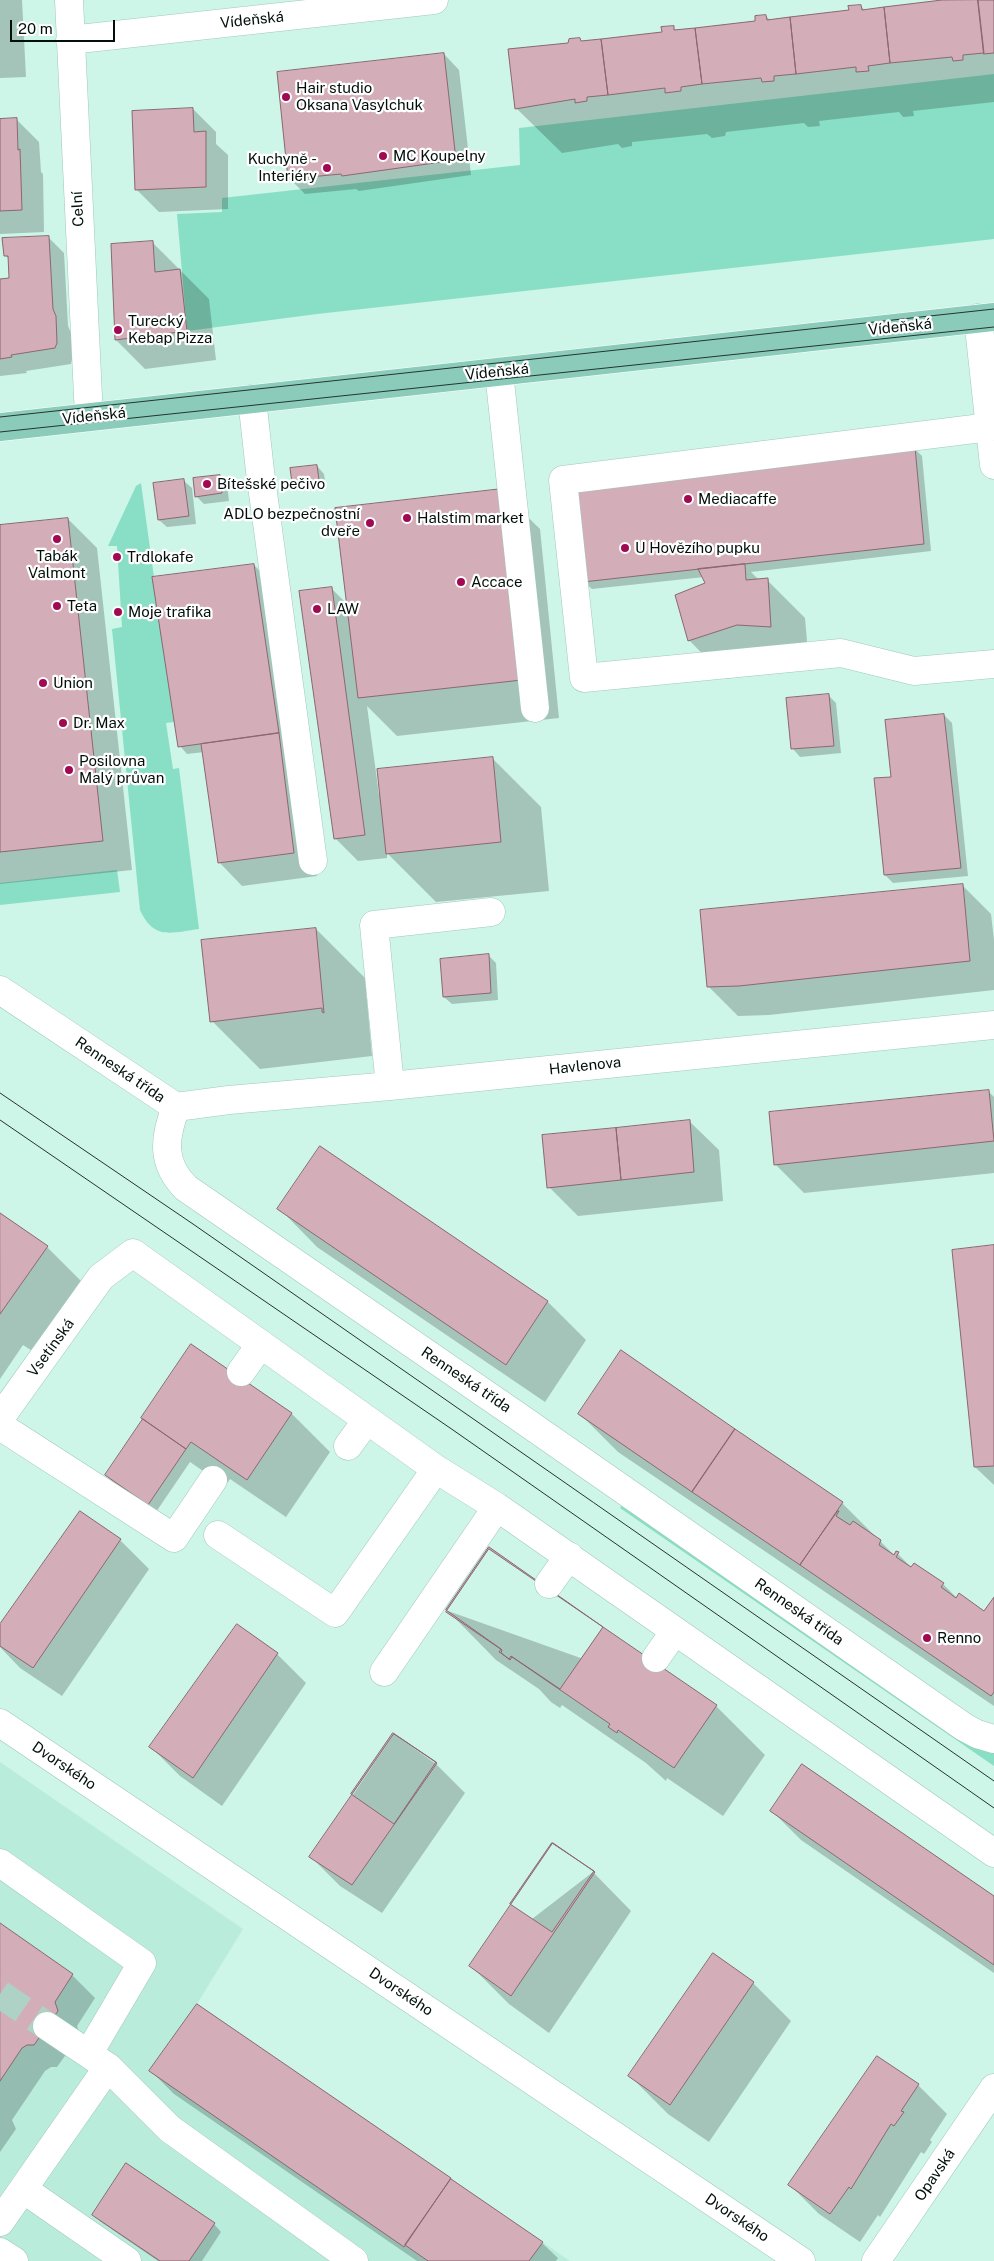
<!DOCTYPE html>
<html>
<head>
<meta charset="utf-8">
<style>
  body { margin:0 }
  #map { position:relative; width:994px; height:2261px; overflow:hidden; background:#cdf5e8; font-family:"Public Sans",sans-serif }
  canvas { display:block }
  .scale { position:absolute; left:10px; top:20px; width:105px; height:22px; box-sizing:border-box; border:2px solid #020f0b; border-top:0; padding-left:6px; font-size:15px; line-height:18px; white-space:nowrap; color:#020f0b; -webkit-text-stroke:4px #fff; paint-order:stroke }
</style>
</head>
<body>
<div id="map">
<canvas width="994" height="2261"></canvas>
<div class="scale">20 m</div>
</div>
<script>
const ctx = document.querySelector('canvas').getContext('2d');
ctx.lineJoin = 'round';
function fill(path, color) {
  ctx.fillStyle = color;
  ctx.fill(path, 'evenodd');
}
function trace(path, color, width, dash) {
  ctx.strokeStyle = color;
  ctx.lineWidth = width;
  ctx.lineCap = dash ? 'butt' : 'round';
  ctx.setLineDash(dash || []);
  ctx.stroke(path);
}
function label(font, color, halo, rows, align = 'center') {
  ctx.font = font + ' "Public Sans",sans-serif';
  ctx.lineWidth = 4.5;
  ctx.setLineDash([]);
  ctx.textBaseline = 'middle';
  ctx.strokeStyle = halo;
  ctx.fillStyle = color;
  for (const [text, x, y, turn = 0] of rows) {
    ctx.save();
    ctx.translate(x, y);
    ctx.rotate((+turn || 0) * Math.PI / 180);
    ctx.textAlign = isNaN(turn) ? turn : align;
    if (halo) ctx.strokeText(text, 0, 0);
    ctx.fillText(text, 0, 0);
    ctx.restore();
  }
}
fill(new Path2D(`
  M0,1762L243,1929L197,2004L570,2261H0Z`), '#baecdc');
fill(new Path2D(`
  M994,74V239L317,314L187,331L177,214L222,212V198L520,165L519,128Z
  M141,483L174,722L166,723L173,769L179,768L199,929C170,933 154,940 140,910L112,629L122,627L117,546H108L136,486Z
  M117,870L120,892L0,905V883Z
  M625,1501L994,1748V1766L620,1508Z`), '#89dfc5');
fill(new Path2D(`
  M0,0H22L26,77L0,78Z
  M943,0H994V102L913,111L914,116L903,117L899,112L819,121L820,126L808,127L804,123L726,132L725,136L712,138L707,134L632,142V146L622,148L618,144L562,153L516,108L570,44L580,39L583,42L663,33L673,27L676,31L756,22L766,16L771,21L850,12L861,6L865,11Z
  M444,54L459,70L471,175L359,191L356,189L305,194L289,178Z
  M193,109L216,132V144L228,155V209L159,212L136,189Z
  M16,119L39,142L41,172L43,174L44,232L0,234V120Z
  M48,237L64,253L68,326L71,333L72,359L71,364L26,371L27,373L0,376V281L10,279V260L5,255Z
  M153,243L209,299L216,360L145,369L116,340Z
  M914,448L922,456L931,551L751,572L759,580H767L805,618L809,664L776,663L727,679L689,640L707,584L704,577L592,589L584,582Z
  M317,466L324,474L326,488L301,491L293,483Z
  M220,477L227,484L229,501L204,504L196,496Z
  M184,481L192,488L196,524L167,527L159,520Z
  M501,491L540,529L559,718L397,736L367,706L379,795L492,758L541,807L549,891L436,902L387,853V858L358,861L335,838L331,588L348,605Z
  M68,519L97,548L132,870L0,884V527Z
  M254,565L262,573L302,758L317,876L242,886L220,863L204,752L187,754L180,746Z
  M828,695L836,703L841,753L800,757L793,749Z
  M944,715L952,723L968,876L893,883L885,875L892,778Z
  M962,885L991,914L994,940V990L769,1015L738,1016L709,987Z
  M316,929L365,978L372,1056L260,1069L211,1020Z
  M488,955L496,963L498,1000L452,1004L444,997Z
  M988,1091L994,1097V1173L804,1193L775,1164Z
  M689,1121L719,1150L723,1201L578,1216L549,1187Z
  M320,1148L548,1302L586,1340L545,1402L317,1247L279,1208Z
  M0,1215L47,1247L85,1285L37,1354L23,1345L0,1379Z
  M994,1246V1485L975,1467Z
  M192,1346L292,1414L330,1452L286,1517L230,1479L225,1486L190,1462L156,1512L114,1483L106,1475Z
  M580,1414L842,1503L895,1556L897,1553L912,1568L943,1584L957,1598L984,1613L994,1599V1706L618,1452Z
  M80,1513L120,1540L149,1569L62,1696L20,1668L0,1647V1627Z
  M448,1611L716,1706L765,1755L723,1816L667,1778L666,1781L646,1763L562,1705L560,1708L551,1702L539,1689L496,1660Z
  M237,1626L277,1654L306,1683L222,1806L180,1776L151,1747Z
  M394,1734L436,1764L465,1793L382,1913L340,1886L311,1857Z
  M772,1811L994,1897V1973L801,1840Z
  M593,1872L631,1911L549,2033L509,2004L471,1966Z
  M0,1925L72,1975L95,1998L77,2026L80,2035L57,2067H51L45,2071L12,2120L16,2129L0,2152Z
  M753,1983L791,2021L709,2142L668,2114L630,2076Z
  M151,2071L450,2179L542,2243L558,2258L556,2261H417L174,2094Z
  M918,2085L947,2114L930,2140L932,2142L924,2154L921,2152L880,2217L878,2215L860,2242L819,2214L790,2185Z
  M93,2214L214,2224L221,2232L202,2261H158L101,2222Z`), '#0003');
const building = new Path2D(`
  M978,0H994V53L984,54Z
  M978,0L984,53L963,55V60L953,61L952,57L890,63L884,7L942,0Z
  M861,5L862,10L884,7L890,63L868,66L869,71L856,72V67L796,74L790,17L849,10L848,6Z
  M766,15L767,20L790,17L796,74L774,76V81L762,82L761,78L702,84L695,28L755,21V16Z
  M674,26V30L695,28L702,84L681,87V91L665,93V88L608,95L601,39L662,32L661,27Z
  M580,38L581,41L601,39L608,95L587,97V101L575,103V99L515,109L508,49L568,43L569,39Z
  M444,53L456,160L342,176L341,174L288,179L277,72Z
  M193,108L194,132L206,131V187L135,190L132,111Z
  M17,118L18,150L20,149L22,210L0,211V119Z
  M49,236L53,309L56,316L57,343L55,348L11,355L12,357L0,359V279L9,278L8,256H4L2,238Z
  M153,241L155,272L180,269L187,331L115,340L111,244Z
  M915,447L924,544L583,582L571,485Z
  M317,465L319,480L292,483L290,468Z
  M220,475L222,493L195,497L193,478Z
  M184,479L189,516L158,520L153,483Z
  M502,489L522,680L358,698L335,508Z
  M68,518L103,841L0,852V525Z
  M254,564L279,733L178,747L152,577Z
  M745,564L746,580L768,578L771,627L737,625L688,641L675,595L705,583L698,569Z
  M332,587L365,835L334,839L299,591Z
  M829,694L834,746L791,749L786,698Z
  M944,714L961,868L884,875L874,778L891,777L885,720Z
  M279,733L294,853L218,863L201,744Z
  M493,757L501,842L386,854L377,769Z
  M963,884L970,961L739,986L707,987L700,910Z
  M316,928L324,1013L322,1012V1008L210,1022L201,940Z
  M489,954L491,993L443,997L440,959Z
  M989,1090L994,1141L774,1165L769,1112Z
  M690,1120L694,1172L621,1180L616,1128Z
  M616,1128L621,1180L547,1188L542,1135Z
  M320,1146L548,1301L506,1365L277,1209Z
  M0,1213L48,1246L0,1314Z
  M994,1245V1466L974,1467L952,1250Z
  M191,1344L292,1413L247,1480L191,1442L186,1449L141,1418Z
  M621,1350L735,1429L692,1492L578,1414Z
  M143,1419L186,1449L148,1505L105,1475Z
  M735,1429L843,1502L800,1565L692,1492Z
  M80,1511L121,1539L33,1668L0,1646V1624Z
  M838,1511H839L836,1516L850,1525L853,1521L881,1540L879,1545L894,1555L896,1551L899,1552L896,1557L911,1567L914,1563L944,1583L941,1587L956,1598L959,1593L984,1611L994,1597V1692L991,1696L800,1565Z
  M489,1547L603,1627L560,1689L511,1656L509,1659L501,1653L499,1652L501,1649L446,1610Z
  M489,1549L717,1705L674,1768L618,1730L617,1733L608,1727L610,1724L512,1657L510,1660L501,1653L502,1650L446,1612Z
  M237,1624L278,1653L193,1778L149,1747Z
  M393,1733L436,1762L394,1824L351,1794Z
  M394,1734L437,1763L352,1885L309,1857Z
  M802,1764L994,1896V1965L770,1811Z
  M552,1843L594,1871L552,1932L510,1904Z
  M553,1843L595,1872L511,1996L469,1966Z
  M0,1923L73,1974L55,2002L58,2011L34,2045H27L22,2048L0,2081Z
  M713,1953L754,1982L670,2105L628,2076Z
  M197,2004L451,2178L404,2247L149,2071Z
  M877,2056L919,2084L901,2111L904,2112L894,2126L891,2124L851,2189L849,2187L830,2214L788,2185Z
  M126,2163L215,2223L189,2261H160L92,2215Z
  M451,2179L543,2242L529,2261H428L405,2245Z`);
fill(building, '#d3adb7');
trace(building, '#8a6771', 1);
trace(new Path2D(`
  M0,1994L47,2026`), '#afd2c7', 28, [28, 14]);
const minor = new Path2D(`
  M69,0L89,417
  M70,40L434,0
  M978,318L994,465
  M499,372L535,708
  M252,399L260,471L313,861
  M990,427L563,480L584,678L841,653L914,671L994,664
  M0,990L176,1107
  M390,1086L374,925L491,912
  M176,1107C164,1138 161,1163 186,1188L516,1415L964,1727L977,1734L994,1739
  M176,1107L229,1100L390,1086L994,1025
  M241,1372L261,1344
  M0,1418L101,1277L133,1253L436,1469L497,1507L994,1853
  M0,1426L174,1538L213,1480
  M348,1446L367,1420
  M218,1535L335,1613L436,1469
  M549,1584L569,1556
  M656,1658L675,1631
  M384,1672L497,1507
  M0,1723L801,2261
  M0,1863L142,1963L89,2053
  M47,2026L108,2067L170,2129L354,2261
  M23,2189L127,2261
  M0,2222L108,2067
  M0,2252L14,2261
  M876,2261L994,2088`);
const major = new Path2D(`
  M0,427L994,317`);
trace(minor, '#a0c8bb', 29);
trace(major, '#fff', 29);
trace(minor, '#fff', 28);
trace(major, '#8bcbba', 28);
trace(new Path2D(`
  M0,417L994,309
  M0,432L994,327
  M0,1093L193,1224L994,1781
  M0,1120L453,1430L994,1808`), '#243530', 1);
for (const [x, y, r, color] of [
  [286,97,5,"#9f0a52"],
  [383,156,5,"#9f0a52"],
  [327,168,5,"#9f0a52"],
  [118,330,5,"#9f0a52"],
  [207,484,5,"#9f0a52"],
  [688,499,5,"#9f0a52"],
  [407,518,5,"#9f0a52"],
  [370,523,5,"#9f0a52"],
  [57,539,5,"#9f0a52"],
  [625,548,5,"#9f0a52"],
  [117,557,5,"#9f0a52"],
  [461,582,5,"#9f0a52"],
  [57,606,5,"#9f0a52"],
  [317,609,5,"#9f0a52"],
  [118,612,5,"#9f0a52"],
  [43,683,5,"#9f0a52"],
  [63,723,5,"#9f0a52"],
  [69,770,5,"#9f0a52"],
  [927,1638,5,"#9f0a52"]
]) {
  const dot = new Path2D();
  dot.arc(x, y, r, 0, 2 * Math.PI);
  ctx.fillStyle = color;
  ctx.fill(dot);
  trace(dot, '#fff', 2);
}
label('15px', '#020f0b', '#fff', [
  ["Vídeňská",252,20,-6],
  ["Celní",78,209,-93],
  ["Vídeňská",900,327,-6],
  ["Vídeňská",497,372,-6],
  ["Vídeňská",94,416,-6],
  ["Havlenova",585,1066,-6],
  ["Renneská třída",120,1070,34],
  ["Vsetínská",51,1348,-54],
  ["Renneská třída",466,1380,34],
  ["Renneská třída",799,1612,35],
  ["Dvorského",64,1766,34],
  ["Dvorského",401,1992,34],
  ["Opavská",935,2175,-56],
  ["Dvorského",737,2218,34]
]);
label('15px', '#020f0b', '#fff', [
  ["Hair studio",296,88],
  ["Oksana Vasylchuk",296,105],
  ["MC Koupelny",393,156],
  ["Kuchyně -",317,159,"right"],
  ["Interiéry",317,176,"right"],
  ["Turecký",128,321],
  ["Kebap Pizza",128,338],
  ["Bítešské pečivo",217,484],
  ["Mediacaffe",698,499],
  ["ADLO bezpečnostní",360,514,"right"],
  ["dveře",360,531,"right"],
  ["Halstim market",417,518],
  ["U Hovězího pupku",635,548],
  ["Tabák",57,556,"center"],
  ["Valmont",57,573,"center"],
  ["Trdlokafe",127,557],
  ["Accace",471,582],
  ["Teta",67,606],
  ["LAW",327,609],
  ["Moje trafika",128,612],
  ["Union",53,683],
  ["Dr. Max",73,723],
  ["Posilovna",79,761],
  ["Malý průvan",79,778],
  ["Renno",937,1638]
], 'left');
</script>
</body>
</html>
